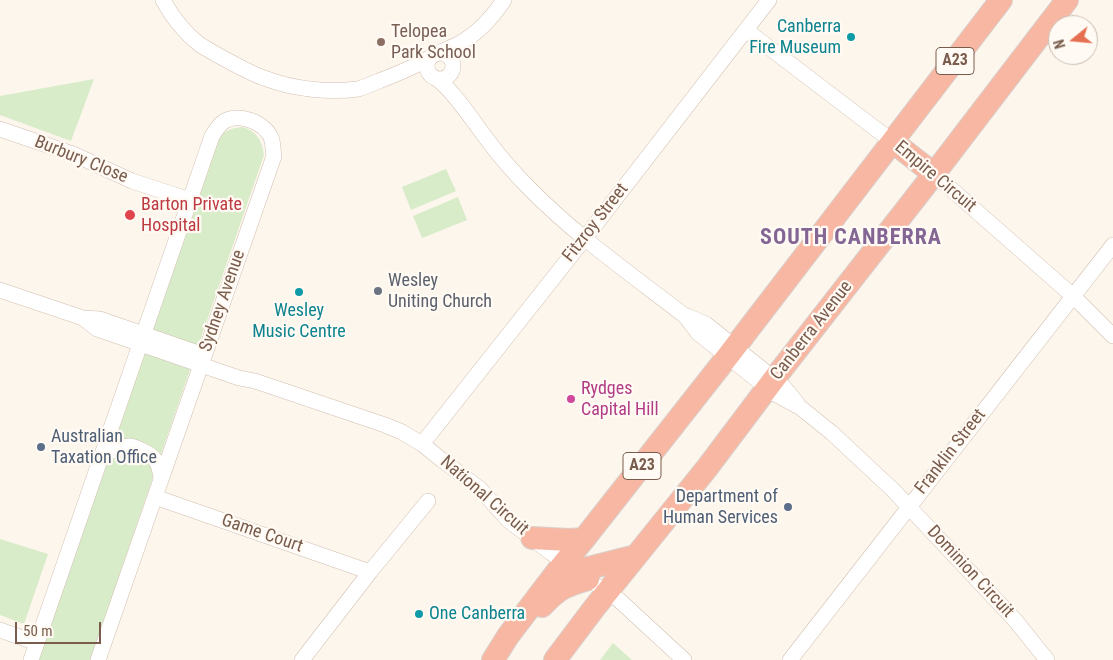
<!DOCTYPE html>
<html>
<head>
<meta charset="utf-8">
<style>
  body { margin:0 }
  #map { position:relative; width:1113px; height:660px; overflow:hidden; background:#fdf6ec; font-family:"Roboto Condensed",sans-serif }
  canvas { display:block }
  .north { position:absolute; left:1048px; top:15px; width:50px; height:50px; box-sizing:border-box; background:#fffaf3; border:1px solid #cabbb1; border-radius:50%; rotate:253deg; font-size:14px; font-weight:700; line-height:20px; text-align:center; color:#7a5c4d }
  .north::after { content:''; display:block; margin:auto; width:18px; height:22px; background:#e76f51; clip-path:polygon(50% 0,100% 100%,50% 72%,0 100%) }
  .scale { position:absolute; left:15px; top:622px; width:86px; height:22px; box-sizing:border-box; border:2px solid #7a5c4d; border-top:0; padding-left:6px; font-size:15px; line-height:18px; white-space:nowrap; color:#7a5c4d; -webkit-text-stroke:4px #fffaf3; paint-order:stroke }
</style>
</head>
<body>
<div id="map">
<canvas width="1113" height="660"></canvas>
<div class="north">N</div>
<div class="scale">50 m</div>
</div>
<script>
const ctx = document.querySelector('canvas').getContext('2d');
ctx.lineJoin = 'round';
function fill(path, color) {
  ctx.fillStyle = color;
  ctx.fill(path, 'evenodd');
}
function trace(path, color, width, dash) {
  ctx.strokeStyle = color;
  ctx.lineWidth = width;
  ctx.lineCap = dash ? 'butt' : 'round';
  ctx.setLineDash(dash || []);
  ctx.stroke(path);
}
function label(font, color, halo, rows, align = 'center') {
  ctx.font = font + ' "Roboto Condensed",sans-serif';
  ctx.lineWidth = 4.5;
  ctx.setLineDash([]);
  ctx.textBaseline = 'middle';
  ctx.strokeStyle = halo;
  ctx.fillStyle = color;
  for (const [text, x, y, turn = 0] of rows) {
    ctx.save();
    ctx.translate(x, y);
    ctx.rotate((+turn || 0) * Math.PI / 180);
    ctx.textAlign = isNaN(turn) ? turn : align;
    if (halo) ctx.strokeText(text, 0, 0);
    ctx.fillText(text, 0, 0);
    ctx.restore();
  }
}
fill(new Path2D(`
  M94,79L71,141L0,115V96Z
  M242,127C257,131 262,141 264,155L90,660H38L220,136C226,130 233,128 242,127Z
  M446,169L456,191L411,210L402,187Z
  M458,197L467,220L422,238L413,216Z
  M0,539L48,554L24,624L0,615Z
  M613,643L632,660H600Z`), '#d8ecc9');
const minor = new Path2D(`
  M163,0C172,17 184,32 199,44C211,52 223,58 236,65C246,70 256,76 267,79C293,89 330,93 358,89C365,87 372,84 379,81C397,74 415,67 431,57
  M746,30L893,142
  M427 66a13 13 0 1 1 26 0a13 13 0 1 1-26 0Z
  M436,54C446,49 457,46 465,40C481,30 494,15 504,0
  M435,78C451,86 477,127 489,142C501,158 515,174 529,188C576,236 632,275 685,316L698,333L775,394L801,408L832,433L893,490L1015,620L1047,660
  M0,129L73,154L132,181L190,200
  M934,174L1073,296L1113,336
  M0,290L83,318L100,319L201,354
  M687,316L706,324L783,386L797,403
  M83,318L97,329L239,378L255,381L385,425L402,432L422,444L442,460L480,489L508,520L551,553L572,568
  M422,444L585,238L769,0
  M102,455C111,451 120,447 129,446C134,446 137,448 141,450C155,456 159,462 161,478
  M155,497L370,572L428,501
  M599,587L619,600L684,660
  M0,630L37,643
  M31,660L212,136C215,132 218,126 222,123C237,111 266,122 272,140C273,145 273,151 274,156L98,660
  M302,660L370,572
  M790,660L1113,245`);
const highway = new Path2D(`
  M893,142L934,174
  M532,538L569,540L584,539
  M577,571L636,556
  M542,606C559,588 565,586 588,579
  M493,660L508,636L556,573L584,539L728,356L1001,0
  M555,660L595,607L707,468L774,379L934,174L1067,0`);
trace(minor, '#d1beb0', 16);
trace(highway, '#dad1cd', 24);
trace(minor, '#fff', 15);
trace(highway, '#f7b7a3', 22);
for (const [x, y, r, color] of [
  [851,37,5,"#0f9aa8"],
  [381,42,5,"#8d6e63"],
  [130,215,6,"#e0444e"],
  [378,291,5,"#6b7280"],
  [299,292,5,"#0f9aa8"],
  [571,399,5,"#d1479c"],
  [41,447,5,"#5c6f8a"],
  [788,507,5,"#5c6f8a"],
  [419,614,5,"#0f9aa8"]
]) {
  const dot = new Path2D();
  dot.arc(x, y, r, 0, 2 * Math.PI);
  ctx.fillStyle = color;
  ctx.fill(dot);
  trace(dot, '#fffaf3', 2);
}
for (const [x, y, w] of [
  [955,61,38],
  [642,466,38]
]) {
  const box = new Path2D();
  box.roundRect(x - w / 2, y - 13.5, w, 27, 4);
  ctx.fillStyle = '#fffaf3';
  ctx.fill(box);
  trace(box, '#7a5c4d', 1);
}
label('bold 16px', '#7a5c4d', null, [
  ["A23",955,61],
  ["A23",642,466]
]);
label('18px', '#0d838f', '#fffaf3', [
  ["Canberra",841,27],
  ["Fire Museum",841,48],
  ["Wesley",299,311,"center"],
  ["Music Centre",299,332,"center"],
  ["One Canberra",429,614,"left"]
], 'right');
label('18px', '#785e54', '#fffaf3', [
  ["Telopea",391,32],
  ["Park School",391,53]
], 'left');
label('18px', '#7a5c4d', '#fffaf3', [
  ["Burbury Close",81,160,22],
  ["Empire Circuit",935,177,40],
  ["Fitzroy Street",596,223,-52],
  ["Sydney Avenue",223,301,-71],
  ["Canberra Avenue",812,331,-52],
  ["Franklin Street",951,452,-52],
  ["National Circuit",484,496,41],
  ["Game Court",262,534,19],
  ["Dominion Circuit",970,572,47]
]);
label('18px', '#be3a42', '#fffaf3', [
  ["Barton Private",141,205],
  ["Hospital",141,226]
], 'left');
label('18px', '#5b616d', '#fffaf3', [
  ["Wesley",388,281],
  ["Uniting Church",388,302]
], 'left');
label('18px', '#b23c85', '#fffaf3', [
  ["Rydges",581,389],
  ["Capital Hill",581,410]
], 'left');
label('18px', '#4e5e75', '#fffaf3', [
  ["Australian",51,437],
  ["Taxation Office",51,458],
  ["Department of",778,497,"right"],
  ["Human Services",778,518,"right"]
], 'left');
ctx.letterSpacing = '1px';
label('bold 22px', '#846695', '#fffaf3', [
  ["SOUTH CANBERRA",851,238]
]);
ctx.letterSpacing = '0px';
</script>
</body>
</html>
